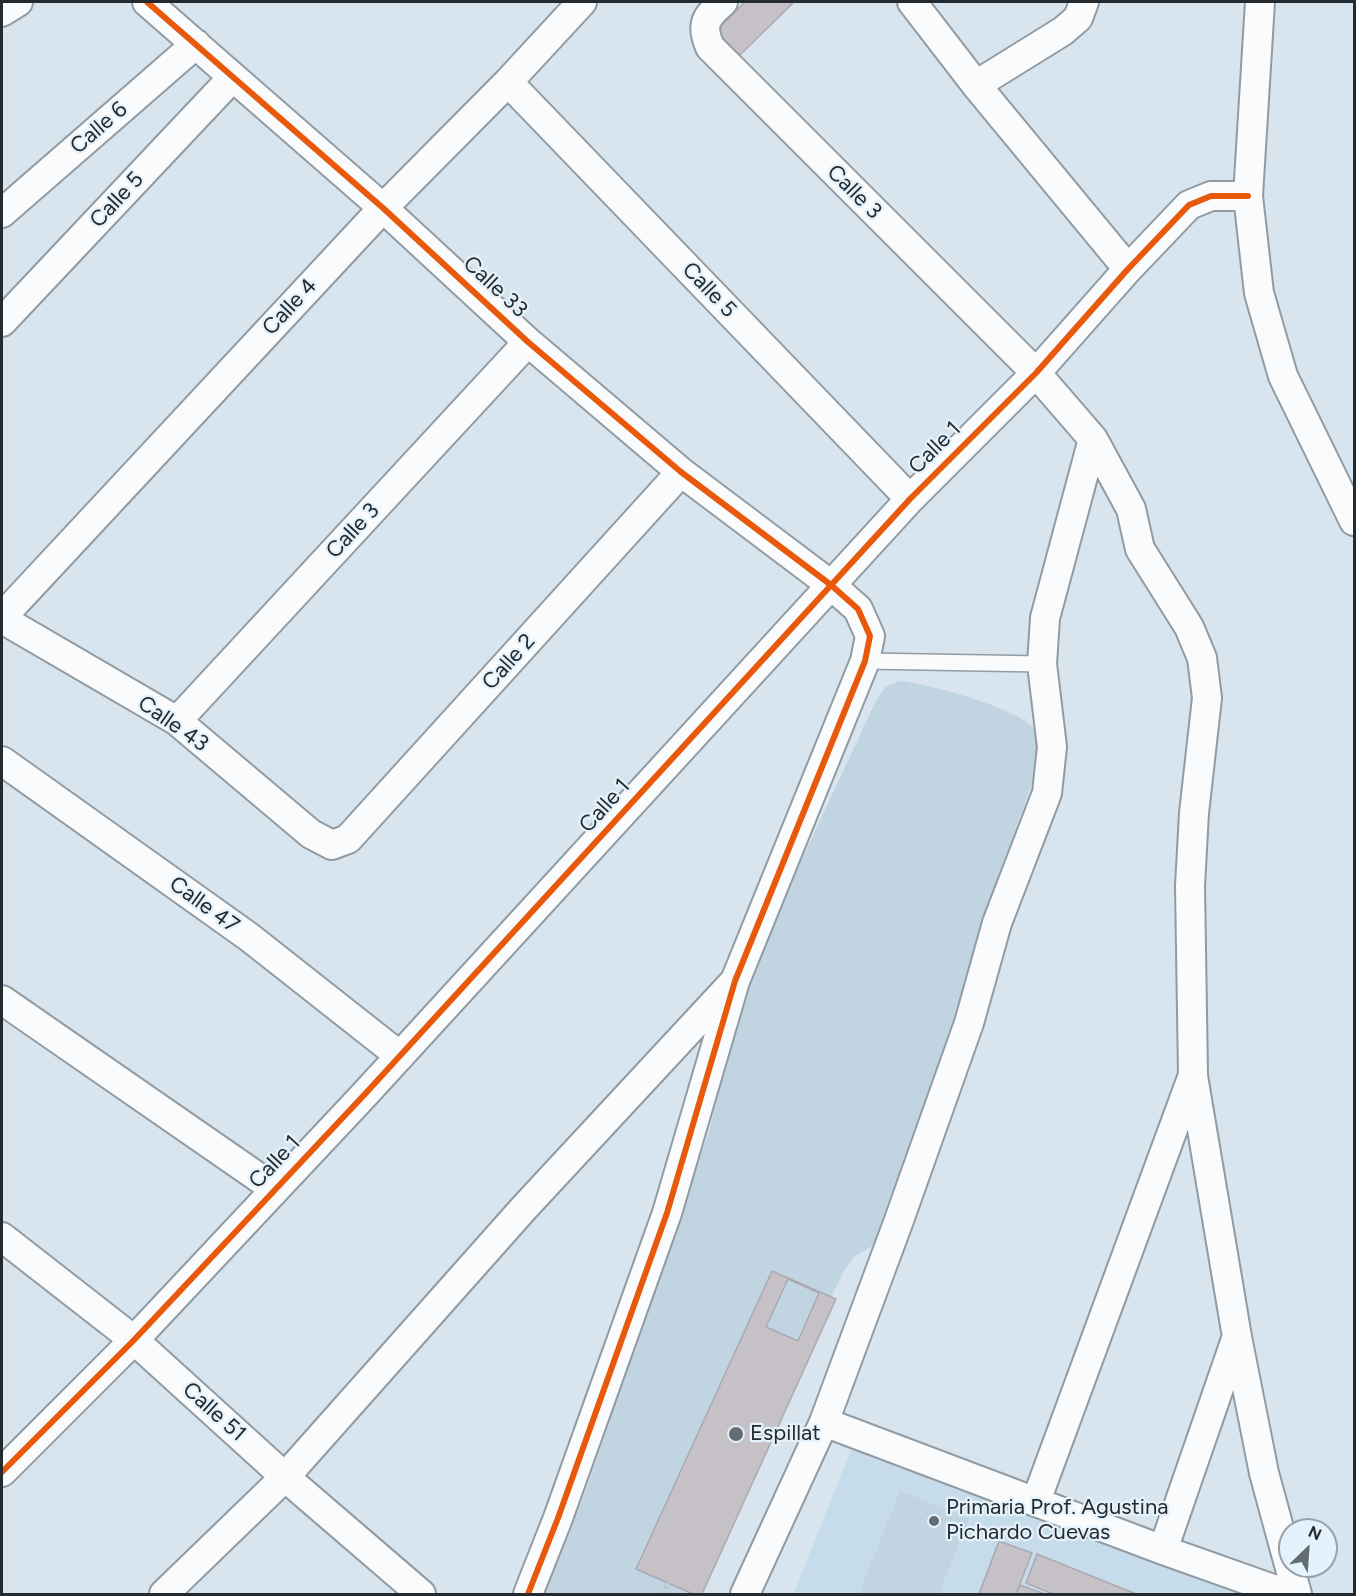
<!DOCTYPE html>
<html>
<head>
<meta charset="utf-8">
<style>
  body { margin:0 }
  #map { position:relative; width:1356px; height:1596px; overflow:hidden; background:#d8e5ee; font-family:Figtree,sans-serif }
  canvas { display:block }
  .frame { position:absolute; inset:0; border:3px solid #232b31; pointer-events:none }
  .north { position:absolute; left:1278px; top:1518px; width:60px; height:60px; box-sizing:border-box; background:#e5f2fb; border:2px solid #97a2aa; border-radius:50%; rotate:25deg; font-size:16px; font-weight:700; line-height:24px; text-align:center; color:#232b31 }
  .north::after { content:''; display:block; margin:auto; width:21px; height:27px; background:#626c73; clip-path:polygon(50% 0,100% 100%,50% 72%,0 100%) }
</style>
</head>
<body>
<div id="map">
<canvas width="1356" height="1596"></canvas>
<div class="frame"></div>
<div class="north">N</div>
</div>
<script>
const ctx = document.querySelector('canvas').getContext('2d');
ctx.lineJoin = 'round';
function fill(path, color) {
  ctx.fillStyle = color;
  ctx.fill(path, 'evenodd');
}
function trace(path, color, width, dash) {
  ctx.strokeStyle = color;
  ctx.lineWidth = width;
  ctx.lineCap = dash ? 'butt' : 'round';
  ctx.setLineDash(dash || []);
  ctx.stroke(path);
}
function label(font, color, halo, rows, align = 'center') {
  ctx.font = font + ' Figtree,sans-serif';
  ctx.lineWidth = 4.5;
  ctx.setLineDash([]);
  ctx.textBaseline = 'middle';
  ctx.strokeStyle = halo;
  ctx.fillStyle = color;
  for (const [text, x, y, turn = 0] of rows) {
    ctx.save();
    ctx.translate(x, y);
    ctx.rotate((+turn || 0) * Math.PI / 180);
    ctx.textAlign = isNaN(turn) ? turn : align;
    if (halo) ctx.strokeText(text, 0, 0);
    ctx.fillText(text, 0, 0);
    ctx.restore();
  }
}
fill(new Path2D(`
  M852,1447L1241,1594H793Z`), '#c7dceb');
fill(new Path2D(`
  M900,681C928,684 1020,708 1035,730C1042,741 1041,750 1040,762L999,874L968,994L894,1204L874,1245L855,1256L845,1269L684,1594H544L587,1488L676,1221L708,1135L740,1005L772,923L875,703L885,687Z
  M900,1491L969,1518L939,1594H859Z`), '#c1d4e2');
const building = new Path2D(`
  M745,2H794L739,56L714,32Z
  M772,1271L836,1299L702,1594H693L636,1569Z
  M788,1279L819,1293L798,1341L766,1327Z
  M999,1541L1032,1553L1016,1594H979Z
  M1037,1554L1136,1594H1053L1026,1583Z
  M1020,1585L1045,1594H1016Z`);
fill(building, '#c5c1c6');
trace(building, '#a9aaaf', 1.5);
const lane = new Path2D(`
  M865,661L1042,664`);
const street = new Path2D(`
  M147,2L383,208L528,342L681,472L831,585L858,609L870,636L865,661L735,981L667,1213L558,1518L528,1594
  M723,2C706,17 700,24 710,47L1036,373L1093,439L1131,509L1140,549L1189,627L1202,658L1207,698L1194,813L1190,886L1193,1075L1036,1501
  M912,2L976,85L1128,269
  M1260,2L1248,196L1259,293L1283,376L1354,521
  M2,12L18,2
  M508,82L910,499
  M976,85L1063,31L1078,18L1084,2
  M2,213L196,44
  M2,322L233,77
  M2,617L383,208L508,82L582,2
  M2,619L177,721L311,834L332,845L348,839L681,472
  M177,721L528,342
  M2,761L249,937L400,1056
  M2,1000L275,1189
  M1193,1076L1237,1337L1264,1473L1297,1594
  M2,1237L134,1340L285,1477L421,1594
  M824,1422L1163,1550L1287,1594
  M2,1472L134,1340L365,1094L910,499L1036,373L1128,269L1189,205L1211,196H1248
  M1163,1550L1236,1339
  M164,1594L285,1477L524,1208L732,984
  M745,1594L824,1422L898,1223L969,1023L997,923L1047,793L1052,747L1042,664L1045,618L1093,439`);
trace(lane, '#929ba2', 18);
trace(street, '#929ba2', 32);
trace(new Path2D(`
  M662,1594L671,1578`), '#c0c6c8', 4, [3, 3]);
trace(lane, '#f9fbfc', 15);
trace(street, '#f9fbfc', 28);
trace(new Path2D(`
  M147,2L383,208L528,342L681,472L831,585L858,609L870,636L865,661L735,981L667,1213L558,1518L528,1594
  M2,1472L134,1340L365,1094L910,499L1036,373L1128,269L1189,205L1211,196H1248`), '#e8590c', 6);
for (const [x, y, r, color] of [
  [736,1434,8,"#626c73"],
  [934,1521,6,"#626c73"]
]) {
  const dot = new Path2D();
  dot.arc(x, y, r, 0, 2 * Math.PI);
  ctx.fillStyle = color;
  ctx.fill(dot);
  trace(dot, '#e5f2fb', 2);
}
label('22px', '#232b31', '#e5f2fb', [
  ["Calle 6",99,128,-41],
  ["Calle 3",854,192,45],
  ["Calle 5",117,200,-47],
  ["Calle 33",495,287,43],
  ["Calle 5",709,290,46],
  ["Calle 4",290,307,-47],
  ["Calle 1",935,448,-45],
  ["Calle 3",353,531,-47],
  ["Calle 2",509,662,-48],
  ["Calle 43",173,724,35],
  ["Calle 1",605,806,-48],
  ["Calle 47",204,905,36],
  ["Calle 1",275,1162,-47],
  ["Calle 51",214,1412,42]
]);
label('22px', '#232b31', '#e5f2fb', [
  ["Espillat",750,1434],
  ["Primaria Prof. Agustina",946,1508],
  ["Pichardo Cuevas",946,1533]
], 'left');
</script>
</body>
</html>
